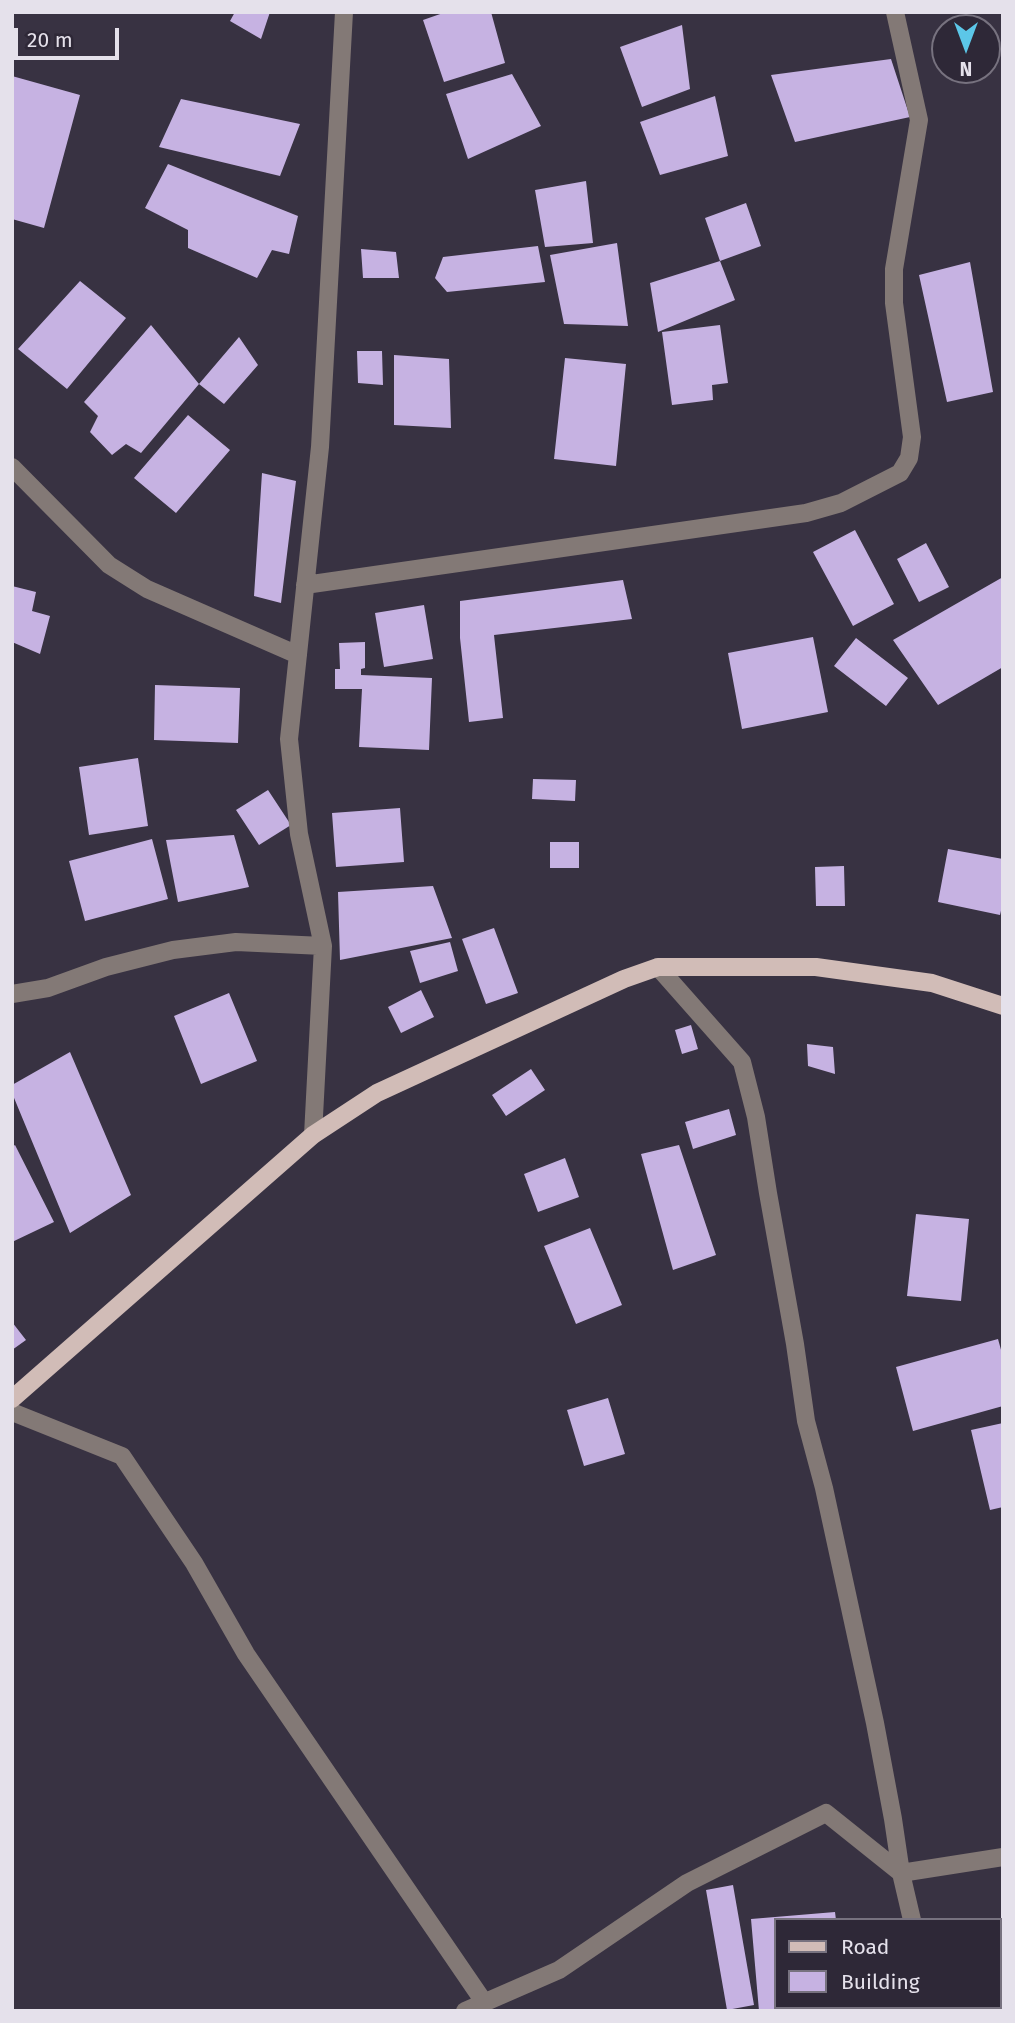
<!DOCTYPE html>
<html>
<head>
<meta charset="utf-8">
<style>
  body { margin:0 }
  #map { position:relative; width:1015px; height:2023px; overflow:hidden; background:#383242; font-family:"Fira Sans",sans-serif }
  canvas { display:block }
  .frame { position:absolute; inset:0; border:14px solid #e5e1eb; pointer-events:none }
  .legend { position:absolute; left:774px; top:1918px; width:228px; height:91px; box-sizing:border-box; background:#2e2837; border:2px solid #77727f; margin:0; padding:9px 12px; list-style:none; font-size:21px; color:#e5e1eb }
  .legend li { display:flex; align-items:center; gap:14px; height:35px }
  .legend b { width:35px; border:2px solid #77727f }
  .north { position:absolute; left:931px; top:14px; width:70px; height:70px; box-sizing:border-box; background:#2e2837; border:2px solid #77727f; border-radius:50%; rotate:180deg; font-size:19px; font-weight:700; line-height:28px; text-align:center; color:#e5e1eb }
  .north::after { content:''; display:block; margin:auto; width:24px; height:32px; background:#5cc7e8; clip-path:polygon(50% 0,100% 100%,50% 72%,0 100%) }
  .scale { position:absolute; left:14px; top:28px; width:105px; height:32px; box-sizing:border-box; border:4px solid #e5e1eb; border-top:0; padding-left:9px; font-size:21px; line-height:24px; white-space:nowrap; color:#e5e1eb; -webkit-text-stroke:5px #2e2837; paint-order:stroke }
</style>
</head>
<body>
<div id="map">
<canvas width="1015" height="2023"></canvas>
<div class="frame"></div>
<ul class="legend">
<li><b style="height:9px;background:#d1bcb7"></b>Road</li>
<li><b style="height:19px;background:#c6b2e2"></b>Building</li>
</ul>
<div class="north">N</div>
<div class="scale">20 m</div>
</div>
<script>
const ctx = document.querySelector('canvas').getContext('2d');
ctx.lineJoin = 'round';
function fill(path, color) {
  ctx.fillStyle = color;
  ctx.fill(path, 'evenodd');
}
function trace(path, color, width, dash) {
  ctx.strokeStyle = color;
  ctx.lineWidth = width;
  ctx.lineCap = dash ? 'butt' : 'round';
  ctx.setLineDash(dash || []);
  ctx.stroke(path);
}
fill(new Path2D(`
  M235,12H270L261,39L230,21Z
  M446,12H491L505,63L444,82L423,20Z
  M682,25L690,89L642,107L620,47Z
  M891,59L910,117L795,142L771,75Z
  M512,74L541,126L468,159L446,94Z
  M12,76L80,95L44,228L12,219Z
  M715,96L728,156L660,175L640,122Z
  M181,99L300,124L280,176L159,147Z
  M168,164L298,216L289,254L272,250L257,278L188,248V230L145,208Z
  M586,181L593,243L545,247L535,190Z
  M746,203L761,246L720,261L735,300L658,332L650,283L720,261L705,218Z
  M617,243L628,326L564,324L550,255Z
  M538,246L545,282L447,292L435,278L443,257Z
  M361,249L396,252L399,278H363Z
  M970,262L993,392L947,402L919,275Z
  M80,281L126,318L67,389L18,349Z
  M151,325L199,384L141,453L126,444L112,455L90,432L98,416L84,402Z
  M720,325L728,383L712,385L713,400L672,405L662,332Z
  M239,337L258,365L224,404L199,384Z
  M357,351H382L383,385L358,383Z
  M394,355L449,359L451,428L394,425Z
  M565,358L626,364L616,466L554,459Z
  M188,415L230,450L176,513L134,478Z
  M262,473L296,481L281,603L254,596Z
  M855,530L894,604L853,626L813,552Z
  M926,543L949,587L919,602L897,559Z
  M1003,577V667L938,705L893,640Z
  M623,580L632,619L494,635L503,718L469,722L460,638V601Z
  M12,586L36,592L32,611L50,616L40,654L12,642Z
  M424,605L433,659L384,667L375,613Z
  M813,637L828,712L742,729L728,653Z
  M856,638L908,678L886,706L834,666Z
  M365,642V668L361,669V675L432,678L429,750L359,747L362,689H335V669H340L339,643Z
  M155,685L240,688L238,743L154,740Z
  M138,758L148,826L89,835L79,767Z
  M533,779L576,780L575,801L532,799Z
  M268,790L291,825L259,845L236,810Z
  M400,808L404,862L336,867L332,813Z
  M234,835L249,887L178,902L166,840Z
  M152,839L168,899L85,921L69,861Z
  M550,842H579V868H550Z
  M948,849L1003,859V902L1000,915L938,902Z
  M844,866L845,906H816L815,867Z
  M433,886L452,938L340,960L338,892Z
  M494,928L518,993L486,1004L462,939Z
  M450,942L458,971L420,983L410,951Z
  M421,990L434,1017L401,1033L388,1007Z
  M229,993L257,1061L201,1084L174,1016Z
  M691,1025L698,1049L682,1054L675,1030Z
  M807,1044L833,1047L835,1074L808,1066Z
  M70,1052L131,1195L70,1233L12,1093V1085Z
  M531,1069L545,1090L506,1116L492,1095Z
  M729,1109L736,1135L693,1149L685,1122Z
  M15,1145L54,1222L12,1242V1147Z
  M679,1145L716,1255L673,1270L641,1154Z
  M565,1158L579,1197L538,1212L524,1174Z
  M916,1214L969,1219L961,1301L907,1296Z
  M590,1228L622,1305L576,1324L544,1246Z
  M12,1322L26,1340L12,1350Z
  M998,1339L1003,1357V1406L913,1431L896,1367Z
  M608,1398L625,1454L584,1466L567,1410Z
  M1003,1423V1507L990,1510L971,1430Z
  M733,1885L754,2005L727,2010L706,1890Z
  M835,1912L836,1920H775V2007H813V2009L759,2011L751,1919Z
  M1003,1919V1981L999,1982V1920Z`), '#c6b2e2');
trace(new Path2D(`
  M12,467L109,565L147,589L298,655
  M305,585L806,513L841,503L900,473L909,458L912,437L894,303V269L919,120L895,12
  M12,994L48,988L106,967L173,950L236,942L323,946
  M313,1135L323,946L299,834L289,739L320,447L344,12
  M12,1412L122,1456L194,1563L246,1654L484,2002
  M912,1920L901,1873L1003,1857
  M931,2007L932,2011
  M465,2011L559,1970L687,1883L826,1813L901,1873L893,1819L875,1723L824,1488L806,1421L795,1344L768,1193L756,1117L742,1062L658,967`), '#837976', 18);
trace(new Path2D(`
  M12,1399L313,1135L377,1093L624,979L658,967H816L932,983L1003,1006`), '#d1bcb7', 18);
</script>
</body>
</html>
